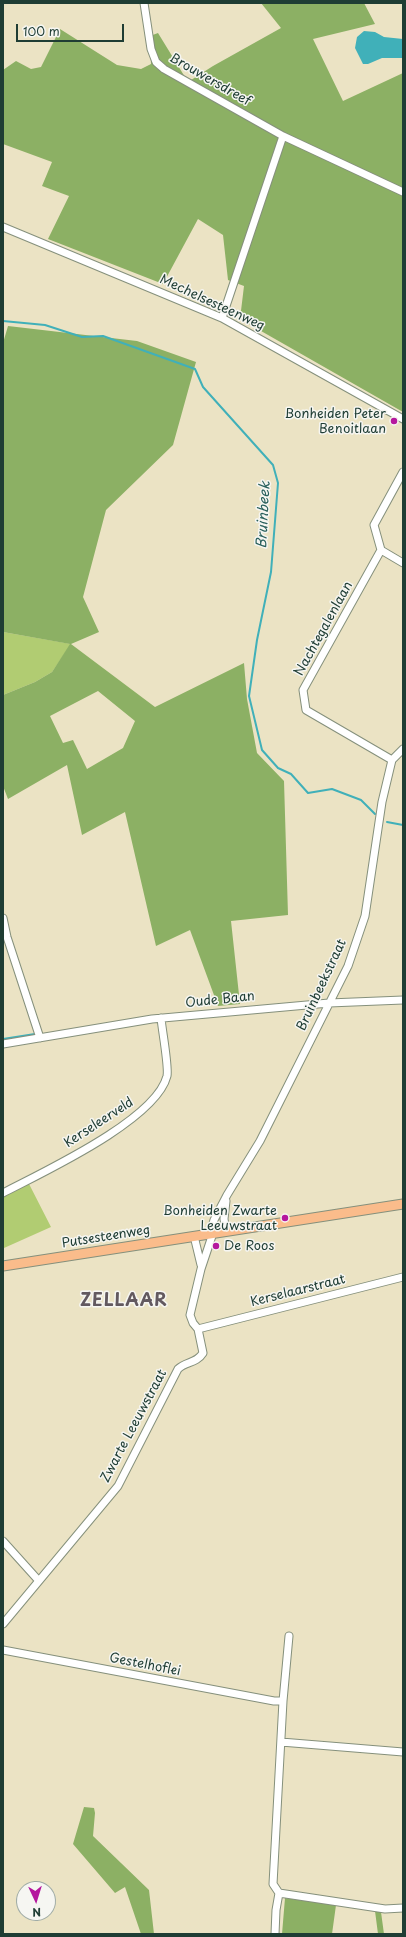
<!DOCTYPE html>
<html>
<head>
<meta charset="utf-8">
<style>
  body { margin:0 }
  #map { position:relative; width:406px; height:1937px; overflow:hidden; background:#ebe3c4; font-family:"Playpen Sans",sans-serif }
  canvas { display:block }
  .frame { position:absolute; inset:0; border:4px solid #1f3d34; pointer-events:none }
  .north { position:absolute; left:16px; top:1881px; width:40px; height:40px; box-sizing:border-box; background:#f6f6f2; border:1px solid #a0aca6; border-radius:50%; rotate:176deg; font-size:11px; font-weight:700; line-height:16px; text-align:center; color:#1f3d34 }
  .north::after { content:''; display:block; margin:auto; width:14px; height:18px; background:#b5179e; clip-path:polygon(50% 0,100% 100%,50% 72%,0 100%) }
  .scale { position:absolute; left:16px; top:24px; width:108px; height:18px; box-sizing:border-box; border:2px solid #1f3d34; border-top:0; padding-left:5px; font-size:12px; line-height:14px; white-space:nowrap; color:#1f3d34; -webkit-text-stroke:3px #f6f6f2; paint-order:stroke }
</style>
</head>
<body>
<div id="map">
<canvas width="406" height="1937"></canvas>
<div class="frame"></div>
<div class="north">N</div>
<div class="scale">100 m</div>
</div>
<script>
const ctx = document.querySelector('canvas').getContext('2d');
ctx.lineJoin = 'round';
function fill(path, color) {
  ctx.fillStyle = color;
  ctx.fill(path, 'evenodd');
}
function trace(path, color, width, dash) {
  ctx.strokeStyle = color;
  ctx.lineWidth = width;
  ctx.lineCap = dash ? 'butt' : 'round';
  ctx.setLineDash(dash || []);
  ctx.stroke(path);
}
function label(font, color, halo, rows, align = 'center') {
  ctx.font = font + ' "Playpen Sans",sans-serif';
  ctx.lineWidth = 3;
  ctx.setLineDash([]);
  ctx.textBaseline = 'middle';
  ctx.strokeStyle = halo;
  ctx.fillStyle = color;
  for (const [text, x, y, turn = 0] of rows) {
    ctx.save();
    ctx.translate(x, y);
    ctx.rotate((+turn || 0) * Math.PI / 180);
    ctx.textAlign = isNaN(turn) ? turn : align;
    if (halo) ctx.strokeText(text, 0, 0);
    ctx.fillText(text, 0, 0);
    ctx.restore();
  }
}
fill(new Path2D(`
  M3,632L71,644L52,672L35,682L3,695Z
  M27,1180L51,1227L4,1248L3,1193Z`), '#b1cc72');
fill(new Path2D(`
  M261,3H364L375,24L313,39L343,101L403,73V412L240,319L244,286L228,280L223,235L198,219L163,284L48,239L69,196L42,186L52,162L3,144V70L16,61L31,69L41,67L60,29L117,65L141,69L151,64L150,36L158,33L188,82L213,66L281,28Z
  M8,326L137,341L196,362L173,445L106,510L83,597L99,632L71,644L155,707L244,663L247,699L257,753L284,781L288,915L231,921L240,1004L218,1006L190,930L156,946L125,812L82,835L67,765L8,799L3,786V695L35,682L52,672L70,644L3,632V343ZM98,691L135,721L123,748L87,769L73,740L63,743L50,716Z
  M84,1807L94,1808L95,1813L93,1836L149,1890L154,1934H141L125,1887L115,1893L73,1844Z
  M285,1898L336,1905L332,1934H282Z
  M375,1911L381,1912L384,1934H378Z`), '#8cb064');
fill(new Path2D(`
  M364,31L375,32L384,37L403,39V58H382L368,64H363L355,48L357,37Z`), '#40b0b9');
trace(new Path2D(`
  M3,321L45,325L82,337L103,336L195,369L203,387L273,465L278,483L271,572L257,640L249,696L262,750L278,768L291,774L308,793L332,789L361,800L375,814
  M387,822L403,825
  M3,1039L35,1034`), '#40b0b9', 2);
const minor = new Path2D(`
  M144,3L151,49L156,62L164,69L283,136L403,192
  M3,227L222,318L403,419
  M222,318L283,136
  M381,550L403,563
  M392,760L306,710L303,690L381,550L374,525L403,472
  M3,918L7,937L40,1038
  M3,1044L152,1019L329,1003L403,1000
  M3,1193C43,1172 156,1120 167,1076C169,1067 162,1030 161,1018
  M226,1201L224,1219L226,1231
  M210,1234L214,1220L227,1195L260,1141L348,966L365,916L382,802L392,760L403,749
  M194,1236L201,1265
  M198,1329L403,1277
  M3,1541L39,1581
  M3,1624L118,1486L178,1369C186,1361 196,1364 203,1353L198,1329L193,1323L190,1315L201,1269L213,1233
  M289,1636L283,1701L273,1884L279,1893L385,1909L403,1908
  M3,1650L274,1701H283
  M281,1742L403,1752
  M275,1934L276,1910L279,1893`);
const major = new Path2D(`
  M3,1266L403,1204`);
trace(minor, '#85907c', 9);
trace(major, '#85907c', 11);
trace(minor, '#fff', 7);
trace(major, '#fabc8b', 9);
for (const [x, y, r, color] of [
  [394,421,4,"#b5179e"],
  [285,1218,4,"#b5179e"],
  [216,1246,4,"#b5179e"]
]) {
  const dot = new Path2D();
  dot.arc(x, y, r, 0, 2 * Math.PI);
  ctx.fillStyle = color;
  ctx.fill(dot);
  trace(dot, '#f6f6f2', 1.5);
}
label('13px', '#1f3d34', '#f6f6f2', [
  ["Brouwersdreef",210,80,30],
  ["Mechelsesteenweg",212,303,25],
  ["Nachtegalenlaan",324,629,-61],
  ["Bruinbeekstraat",322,985,-65],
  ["Oude Baan",220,1000,-6],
  ["Kerseleerveld",99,1123,-33],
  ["Putsesteenweg",106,1237,-9],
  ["Kerselaarstraat",298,1291,-14],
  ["Zwarte Leeuwstraat",134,1426,-62],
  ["Gestelhoflei",145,1665,11]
]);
label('13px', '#1f3d34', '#f6f6f2', [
  ["Bonheiden Peter",386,414],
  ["Benoitlaan",386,429],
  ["Bonheiden Zwarte",277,1211],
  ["Leeuwstraat",277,1226],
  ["De Roos",224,1246,"left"]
], 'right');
label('italic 14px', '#29605c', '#f6f6f2', [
  ["Bruinbeek",264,515,-87]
]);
ctx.letterSpacing = '1px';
label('bold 17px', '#62595f', '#f6f6f2', [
  ["ZELLAAR",124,1301]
]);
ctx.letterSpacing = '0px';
</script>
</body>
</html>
